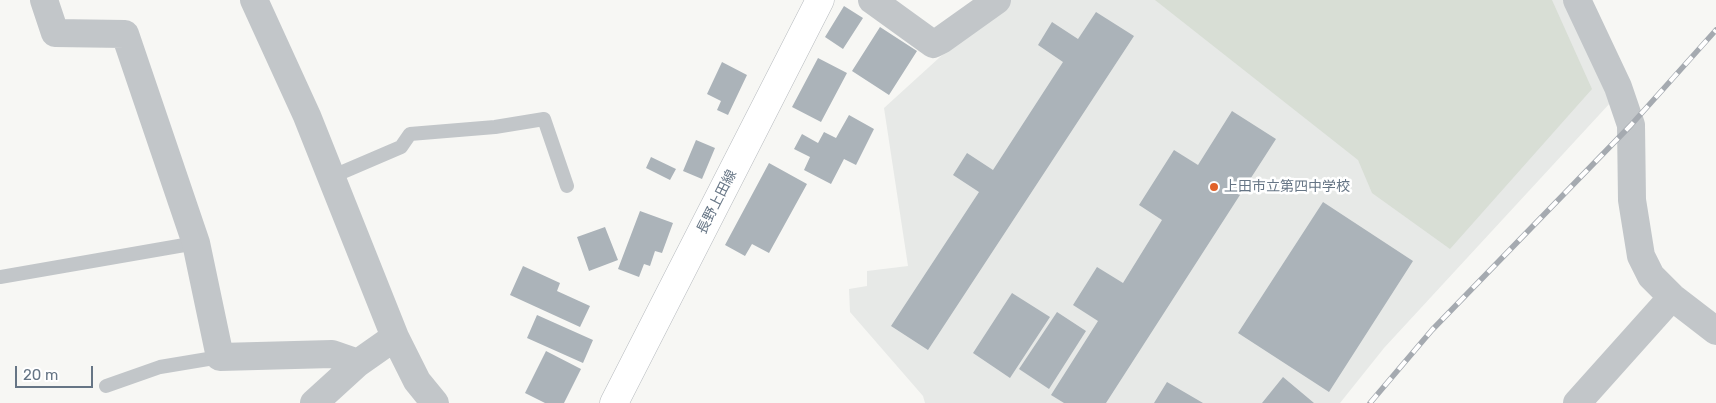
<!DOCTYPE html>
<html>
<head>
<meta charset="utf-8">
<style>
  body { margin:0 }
  #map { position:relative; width:1716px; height:403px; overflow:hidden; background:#f7f7f4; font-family:Rubik,sans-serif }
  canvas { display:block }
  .scale { position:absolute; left:15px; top:366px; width:78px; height:22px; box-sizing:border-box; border:2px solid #667585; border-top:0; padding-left:6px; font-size:15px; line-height:18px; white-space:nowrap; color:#667585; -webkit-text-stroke:4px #fff; paint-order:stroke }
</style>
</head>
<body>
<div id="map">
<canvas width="1716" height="403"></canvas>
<div class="scale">20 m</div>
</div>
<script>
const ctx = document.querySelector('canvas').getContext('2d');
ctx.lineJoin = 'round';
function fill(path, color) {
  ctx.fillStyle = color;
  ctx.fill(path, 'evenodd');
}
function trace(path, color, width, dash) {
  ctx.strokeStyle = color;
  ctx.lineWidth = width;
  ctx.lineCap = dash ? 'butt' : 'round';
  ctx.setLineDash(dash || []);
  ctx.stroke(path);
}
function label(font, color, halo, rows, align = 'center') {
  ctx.font = font + ' Rubik,"Noto Sans JP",sans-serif';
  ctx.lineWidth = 5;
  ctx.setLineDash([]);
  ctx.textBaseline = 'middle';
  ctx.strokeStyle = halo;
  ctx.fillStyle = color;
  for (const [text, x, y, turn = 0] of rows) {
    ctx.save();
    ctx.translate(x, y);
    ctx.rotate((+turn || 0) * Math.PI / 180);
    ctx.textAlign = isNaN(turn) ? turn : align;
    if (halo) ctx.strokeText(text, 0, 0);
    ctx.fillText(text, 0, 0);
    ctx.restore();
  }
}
fill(new Path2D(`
  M1011,0H1563L1611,102L1384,348L1340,403H925L923,396L850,312L849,289L867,286V271L908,266L884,108L962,37Z`), '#e7e9e7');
fill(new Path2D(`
  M1155,0H1552L1592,89L1450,249L1372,193L1358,160Z`), '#d8ded5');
fill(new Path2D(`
  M844,6L863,18L843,49L825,37Z
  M1096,12L1134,36L928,350L891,326L979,192L953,175L967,153L993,170L1063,62L1038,45L1052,22L1078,39Z
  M880,27L917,51L889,95L852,71Z
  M818,58L847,73L821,122L792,107Z
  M722,62L747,75L728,115L717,110L721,101L707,94Z
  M1232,111L1276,139L1106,403H1064L1051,395L1098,321L1073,305L1097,267L1123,283L1162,220L1139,205L1174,150L1198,165Z
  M849,115L874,129L856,165L844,159L831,184L804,170L810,157L794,149L802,134L818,143L824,132L836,138Z
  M696,140L715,148L702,179L683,171Z
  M651,157L676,169L670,180L646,168Z
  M769,163L807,184L769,253L752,244L745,256L725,245Z
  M1323,202L1413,261L1329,392L1238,333Z
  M640,211L673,223L662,253L655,251L650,266L644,264L639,277L618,269Z
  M605,227L618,260L589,271L577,237Z
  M523,266L560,283L557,291L590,306L580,327L510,295Z
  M1012,293L1050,317L1010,378L973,353Z
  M1057,312L1086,331L1049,389L1019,369Z
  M537,315L593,340L583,363L527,338Z
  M546,351L581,369L564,403H545L525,393Z
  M1283,377L1314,403H1262Z
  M1167,382L1203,403H1154Z`), '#abb3b9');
const primary = new Path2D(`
  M614,403L820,0`);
trace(primary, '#b5b9bd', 29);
trace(new Path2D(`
  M331,177L401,147L410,134L495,127L544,119L567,186
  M0,277L196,243
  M106,386L160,367L220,357`), '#c2c6c9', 14);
trace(new Path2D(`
  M44,0L55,33L125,34L196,243L220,357L332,354L358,363
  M254,0L307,116L395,337L417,381L435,403
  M872,0L933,44L941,40L997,0
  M1577,0L1618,87L1631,125L1632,200L1641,256L1651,276L1672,297L1716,331
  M314,403L358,363L395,337
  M1577,403L1672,297`), '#c2c6c9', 28);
trace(primary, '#fff', 28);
const rail = new Path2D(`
  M1370,403L1432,330L1631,125L1716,30`);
trace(rail, '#a5aab0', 5.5);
trace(rail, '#fff', 4, [11]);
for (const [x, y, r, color] of [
  [1214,187,5,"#e1622a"]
]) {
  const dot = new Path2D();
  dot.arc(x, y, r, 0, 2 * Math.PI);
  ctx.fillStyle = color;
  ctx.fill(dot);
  trace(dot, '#fff', 2);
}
label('14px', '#667585', '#fff', [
  ["上田市立第四中学校",1224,187]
], 'left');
label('14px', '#667585', '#fff', [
  ["長野上田線",717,202,-63]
]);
</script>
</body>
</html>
